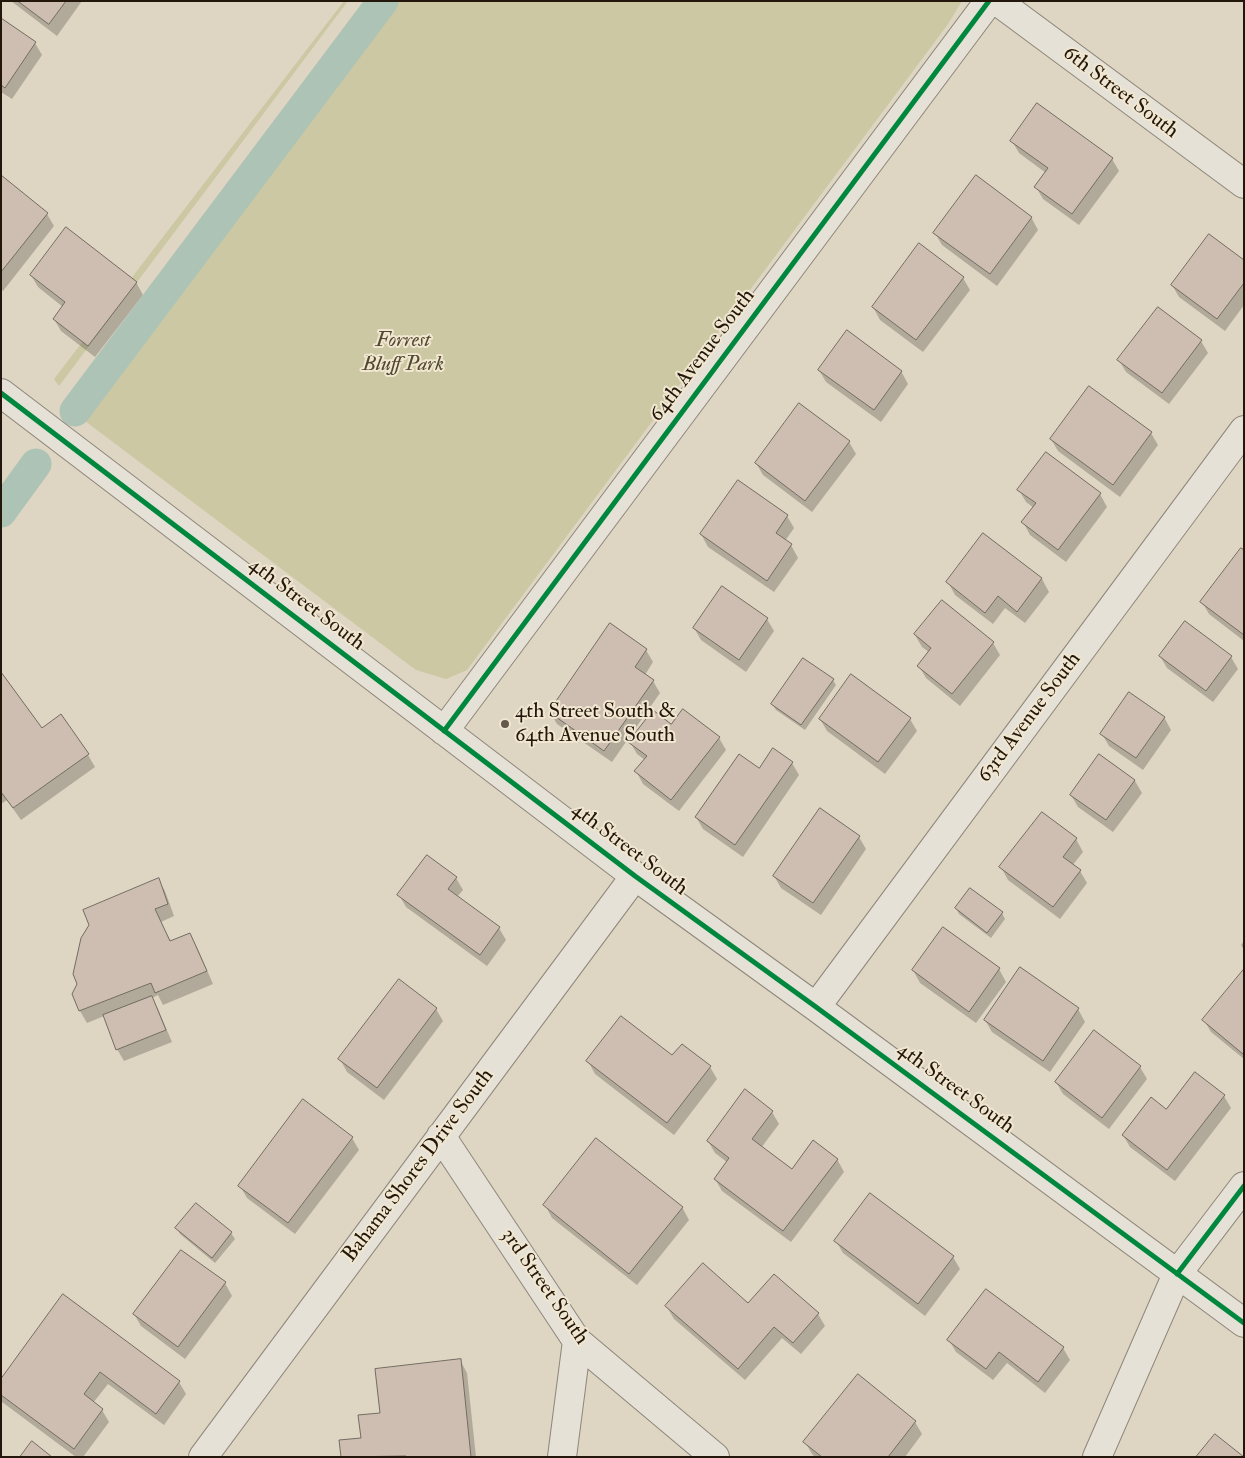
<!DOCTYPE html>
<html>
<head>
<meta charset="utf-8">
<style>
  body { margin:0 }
  #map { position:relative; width:1245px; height:1458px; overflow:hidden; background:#ded5c2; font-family:"IM FELL Double Pica",serif }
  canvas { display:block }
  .frame { position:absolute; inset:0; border:2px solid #23160b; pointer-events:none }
</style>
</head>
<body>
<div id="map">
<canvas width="1245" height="1458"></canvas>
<div class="frame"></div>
</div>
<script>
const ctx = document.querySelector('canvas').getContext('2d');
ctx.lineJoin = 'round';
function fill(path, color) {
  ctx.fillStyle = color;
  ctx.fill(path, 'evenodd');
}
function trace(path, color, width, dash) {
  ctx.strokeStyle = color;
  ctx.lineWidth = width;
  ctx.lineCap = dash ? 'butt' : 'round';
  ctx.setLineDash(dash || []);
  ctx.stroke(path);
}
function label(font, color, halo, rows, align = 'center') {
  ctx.font = font + ' "IM FELL Double Pica",serif';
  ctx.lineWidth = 4;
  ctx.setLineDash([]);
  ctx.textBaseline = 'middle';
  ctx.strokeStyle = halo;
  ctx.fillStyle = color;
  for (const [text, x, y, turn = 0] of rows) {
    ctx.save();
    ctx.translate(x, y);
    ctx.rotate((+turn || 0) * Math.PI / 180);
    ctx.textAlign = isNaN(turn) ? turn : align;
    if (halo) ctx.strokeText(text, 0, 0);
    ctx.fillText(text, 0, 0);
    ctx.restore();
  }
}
fill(new Path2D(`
  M344,1H348L59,386L54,379Z
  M367,1H962L948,24L467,670L446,679L416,670L85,421L71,394Z`), '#cbc8a3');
fill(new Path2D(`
  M11,1H82L57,36Z
  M1,20L35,43L42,55L12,99L1,92Z
  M1012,141L1112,159L1119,171L1079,225L1043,199L1036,187L1046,173L1019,153Z
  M1,177L47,214L54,226L3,291L1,289Z
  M1031,217L1038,230L997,286L942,245L935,233Z
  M1244,262V305L1225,331L1179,297L1172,285Z
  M31,275L136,282L143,295L95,357L61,331L54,319L63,307L38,287Z
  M963,278L970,290L923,352L880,320L873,307Z
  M1201,341L1208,353L1169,404L1126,372L1119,360Z
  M819,370L901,371L908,384L881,422L826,382Z
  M1151,433L1158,445L1120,497L1058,451L1051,439Z
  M849,442L856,454L812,512L763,475L756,463Z
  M1019,490L1100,494L1107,507L1066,562L1030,535L1023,522L1034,508L1026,502Z
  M787,516L794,528L785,541L791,545L798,558L774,592L708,547L701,534Z
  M984,535L1042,579L1049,592L1025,623L1005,608L993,624L955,595L948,582Z
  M1244,552V641L1209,614L1202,602Z
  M722,588L767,619L774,631L746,672L701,640L694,628Z
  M942,602L993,643L1000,655L960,706L926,678L919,666L930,653L922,647L915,635Z
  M646,650L653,662L645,675L653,681L660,693L612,762L557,724L550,712Z
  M1160,656L1231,657L1238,669L1213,702L1167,668Z
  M1,674L41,730L88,755L95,767L21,820L7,800L1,804Z
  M833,680L836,685L805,730L776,710L772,704Z
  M1164,717L1171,730L1143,770L1109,746L1102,734Z
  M820,719H910L917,731L885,774L827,731Z
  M671,726L719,738L726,750L679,811L643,784L636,771L645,760L637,754L630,742Z
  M1100,755L1135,781L1142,793L1113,832L1078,807L1071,795Z
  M792,763L799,775L743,857L703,829L696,817Z
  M859,837L866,849L821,915L781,888L774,876Z
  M1076,839L1083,852L1072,866L1080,871L1087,883L1060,919L1008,880L1001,867Z
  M456,878L463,890L457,897L499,928L506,940L487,966L406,907L399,895Z
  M158,879L165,891L174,916L161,922L171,942L190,934L197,947L213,984L163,1005L158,995L152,998L158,1009L172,1042L124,1061L117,1049L104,1016L87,1023L80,1011L73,994Z
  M956,908L1002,913L1005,919L991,938L959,914Z
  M943,929L999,969L1006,982L976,1023L920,983L913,970Z
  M1244,941V950L1241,945Z
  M1020,969L1078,1009L1085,1022L1050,1072L992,1032L985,1020Z
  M1244,971V1059L1211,1032L1204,1020Z
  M436,1009L443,1021L384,1100L347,1072L340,1059Z
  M1094,1032L1140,1067L1147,1079L1109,1129L1063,1094L1056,1082Z
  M673,1057L710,1067L717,1079L674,1135L595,1074L588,1061Z
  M1224,1096L1231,1108L1175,1181L1130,1147L1123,1135L1166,1111Z
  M772,1112L779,1124L761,1148L792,1170L837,1159L844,1172L791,1242L722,1191L715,1179L728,1163L715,1153L708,1141Z
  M352,1138L359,1150L295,1234L247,1198L240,1186Z
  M196,1204L231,1233L235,1239L215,1263L180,1234L177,1228Z
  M545,1205L682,1207L689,1220L637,1285L552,1218Z
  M836,1241L953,1257L960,1269L925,1316L843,1253Z
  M225,1283L232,1296L185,1359L141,1326L134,1314Z
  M63,1296L179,1382L186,1394L164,1425L108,1384L93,1403L102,1410L109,1422L83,1457H76L2,1402L1,1381Z
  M749,1304L818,1314L825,1326L801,1354L782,1338L745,1380L674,1319L667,1307Z
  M949,1340L1063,1348L1070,1360L1045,1393L1007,1363L993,1380L956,1352Z
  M460,1360L467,1373L476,1457H342L362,1439L381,1414Z
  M858,1375L915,1422L922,1434L905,1457H815L812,1454L805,1442Z`), '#0003');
trace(new Path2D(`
  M75,411L383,1
  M1,512L36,464`), '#adc3b5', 31);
const building = new Path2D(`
  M18,1H66L49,24Z
  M1,18L36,42L5,88L1,85Z
  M1037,103L1113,158L1072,214L1034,187L1048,168L1010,141Z
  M1,175L48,213L1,272Z
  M976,175L1032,217L990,274L933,233Z
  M66,227L137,282L88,346L53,319L65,302L30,275Z
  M1209,234L1244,260V283L1217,319L1171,285Z
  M919,243L964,277L916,340L872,307Z
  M1158,307L1202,340L1162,393L1117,360Z
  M847,330L902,371L874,410L818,370Z
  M1089,386L1152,432L1113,485L1050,439Z
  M799,403L850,441L805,501L755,463Z
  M1046,452L1101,493L1058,550L1021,522L1036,503L1017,490Z
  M738,480L788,515L776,533L792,544L767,581L700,534Z
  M983,533L1042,578L1017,612L998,596L985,613L946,582Z
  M1241,548L1244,550V635L1200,602Z
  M722,586L768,618L739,660L693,628Z
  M942,600L994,642L952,694L917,666L931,648L914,634Z
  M1185,621L1232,656L1206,691L1159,656Z
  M610,623L647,649L635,667L654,680L604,751L549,712Z
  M803,658L834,679L801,725L771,704Z
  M1,672L42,728L61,714L89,754L13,808L1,792Z
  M851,674L911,718L878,762L819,719Z
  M1129,692L1165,717L1136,758L1100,734Z
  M683,709L720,737L671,800L634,771L647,756L628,742L653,710L671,724Z
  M773,748L793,762L735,845L695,817L739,754L759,768Z
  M1099,754L1135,780L1106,820L1070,795Z
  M820,808L860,836L813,903L773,876Z
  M1042,812L1077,838L1063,857L1081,870L1053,907L999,867Z
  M427,855L457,877L448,889L500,927L480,955L397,895Z
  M159,878L168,904L155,909L170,941L190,933L207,971L155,993L151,983L79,1011L72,994L77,984L73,974L81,938L89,925L83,910Z
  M970,888L1003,912L987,933L955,908Z
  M943,927L1000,968L969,1012L912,970Z
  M1020,967L1079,1008L1043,1061L984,1020Z
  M1244,969V1053L1243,1054L1202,1020Z
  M399,979L437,1008L377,1088L338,1059Z
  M152,996L166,1030L116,1050L103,1015Z
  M621,1016L672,1055L682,1044L711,1066L667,1123L586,1061Z
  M1094,1030L1141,1066L1102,1118L1055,1082Z
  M1195,1072L1225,1095L1167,1170L1122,1135L1151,1097L1166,1109Z
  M745,1089L773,1111L752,1139L792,1169L813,1140L838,1159L783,1231L714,1179L729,1158L707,1141Z
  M303,1099L353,1137L288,1223L238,1186Z
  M596,1138L683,1207L629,1274L543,1205Z
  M870,1193L954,1256L918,1304L834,1241Z
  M196,1203L232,1232L212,1258L175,1228Z
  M181,1250L226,1282L178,1347L133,1314Z
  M703,1263L748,1303L774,1274L819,1313L793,1343L774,1327L738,1369L665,1306Z
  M986,1289L1064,1347L1038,1382L999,1352L986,1369L947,1340Z
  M63,1294L180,1381L156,1414L100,1372L84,1394L103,1409L74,1449L1,1395V1379Z
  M461,1359L471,1457H406V1456L341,1457L339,1440L361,1438L358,1415L380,1413L375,1369Z
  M858,1374L916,1421L888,1457H822L803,1442Z
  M1215,1434L1244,1457H1196Z
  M32,1441L52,1457H20Z`);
fill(building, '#cebeb1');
trace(building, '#736c62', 1);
const minor = new Path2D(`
  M997,1L1244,184
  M1,393L635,876L816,1007L1244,1323
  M444,731L989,1
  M816,1007L1244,430
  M441,1136L577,1341L715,1457
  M203,1457L635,876
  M562,1457L577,1341
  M1097,1457L1177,1274L1244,1186`);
trace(minor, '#8d867a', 30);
trace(minor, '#e5e1d7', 28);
trace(new Path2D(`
  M1,393L635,876L816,1007L1244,1323
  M444,731L989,1
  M1177,1274L1244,1186`), '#00873e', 5);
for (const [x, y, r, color] of [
  [505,724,5,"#64594b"]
]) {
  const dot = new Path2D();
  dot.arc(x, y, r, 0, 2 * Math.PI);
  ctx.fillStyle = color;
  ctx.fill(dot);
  trace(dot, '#f1e7d0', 2);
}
label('21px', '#23160b', '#f1e7d0', [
  ["6th Street South",1120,93,37],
  ["64th Avenue South",703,356,-53],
  ["4th Street South",306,605,37],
  ["63rd Avenue South",1030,718,-53],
  ["4th Street South",629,850,37],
  ["4th Street South",955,1089,36],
  ["Bahama Shores Drive South",419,1166,-53],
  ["3rd Street South",544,1287,55]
]);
label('italic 21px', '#514831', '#f1e7d0', [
  ["Forrest",403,341],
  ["Bluff Park",403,365]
]);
label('21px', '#23160b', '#f1e7d0', [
  ["4th Street South &",515,712],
  ["64th Avenue South",515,736]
], 'left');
</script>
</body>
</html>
